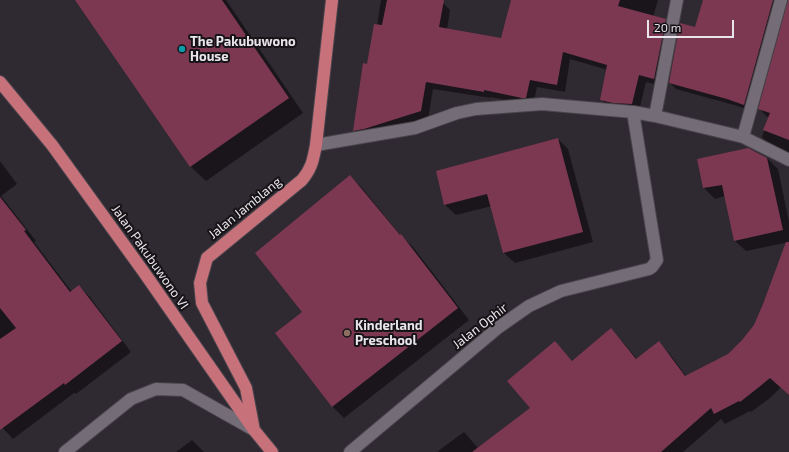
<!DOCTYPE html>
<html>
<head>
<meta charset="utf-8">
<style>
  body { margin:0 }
  #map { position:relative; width:789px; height:452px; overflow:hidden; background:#2f2931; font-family:"Exo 2",sans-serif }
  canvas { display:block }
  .scale { position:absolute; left:647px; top:20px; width:87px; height:18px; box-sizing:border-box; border:2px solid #e9e5eb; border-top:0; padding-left:5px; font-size:12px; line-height:14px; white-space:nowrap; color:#e9e5eb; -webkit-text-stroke:3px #161317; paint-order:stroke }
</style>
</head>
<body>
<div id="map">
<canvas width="789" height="452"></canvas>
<div class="scale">20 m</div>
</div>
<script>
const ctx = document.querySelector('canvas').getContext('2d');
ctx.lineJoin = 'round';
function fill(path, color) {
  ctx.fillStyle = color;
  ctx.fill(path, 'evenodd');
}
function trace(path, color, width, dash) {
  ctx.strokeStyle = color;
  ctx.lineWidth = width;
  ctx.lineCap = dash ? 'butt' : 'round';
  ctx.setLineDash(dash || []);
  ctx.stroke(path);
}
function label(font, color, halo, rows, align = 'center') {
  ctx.font = font + ' "Exo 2",sans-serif';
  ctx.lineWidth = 4;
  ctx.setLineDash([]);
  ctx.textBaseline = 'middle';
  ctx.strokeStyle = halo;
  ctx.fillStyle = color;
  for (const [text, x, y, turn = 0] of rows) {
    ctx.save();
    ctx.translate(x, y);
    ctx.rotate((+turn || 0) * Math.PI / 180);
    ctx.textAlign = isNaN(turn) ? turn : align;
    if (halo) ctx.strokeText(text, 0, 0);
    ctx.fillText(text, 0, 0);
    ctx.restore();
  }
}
fill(new Path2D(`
  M76,0H226L303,113L206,181L191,167Z
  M381,0H444L443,3L450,10L447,30L502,39L512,0H658L653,17L665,20L673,27L662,86L646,82L639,111L608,107L601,99L608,70L570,59L565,92L537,87L533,105H530L491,97V98L433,89L428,119L361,138L354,131L377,26Z
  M704,0H783L750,110L734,105L676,89L670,83L696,28Z
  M789,3V154L768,144L762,137L769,117L766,116L760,109Z
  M558,139L568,149L593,242L515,263L504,253L492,206L456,215L445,205Z
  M767,158L778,169L789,222V242L746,251L735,241L725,196L715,199L704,188L698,160Z
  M0,161L17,184L1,196L36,241L34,242L72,292L79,286L89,296L131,352L76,394L74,393L13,439L0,425Z
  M350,176L362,188L401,236L413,247L469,320L344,418L332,406L304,312Z
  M789,288V395L781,387L770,398L751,412L750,411L725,424L721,419L683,452H439L438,451L464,432L478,448L531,409L555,342L573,362L611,330L621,340L637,359L658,342L669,353L686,376L729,355Z
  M192,440L204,452H176Z`), '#0007');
fill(new Path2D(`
  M75,0H222L289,98L190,167Z
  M387,0H444L439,27L501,38L511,0H620L618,6L666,19L654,79L639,75L632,104L613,103L600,100L607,65L563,52L557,85L530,80L526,98H522L484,90V92L426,82L421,111L364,129L353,131L363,63L367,64L374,24L382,25Z
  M703,0H773L744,105L727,99L669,83L680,23L695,27Z
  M788,0H789V140L763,130L770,113L758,109Z
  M558,138L583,232L503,253L487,194L444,205L436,171Z
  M748,148L767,158L783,230L734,241L722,185L703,188L697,159Z
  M350,175L400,235L401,234L458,308L332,407L275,333L302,312L255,253Z
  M0,197L26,230L24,231L70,292L79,285L122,341L65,385L64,383L0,430V339L16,328L0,308Z
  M786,242H789V395L770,378L759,387L740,402L739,401L714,414L711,408L661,452H472L530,408L507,381L555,341L572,361L611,328L636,359L659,341L685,376L728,354L742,340L754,325L763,304Z`), '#7d3851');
const street = new Path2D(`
  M655,116L677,0
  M743,137L781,0
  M316,145L415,128L457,113L476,109L542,104L633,112L655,116L743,137L789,160
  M65,452L131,399L156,389L183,390L254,430
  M350,452L499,327L529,306L561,291L649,269L652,267L657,260L633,112`);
const primary = new Path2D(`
  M0,82L52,145L143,271L254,430L272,452
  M254,430L246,388L202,303L200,283L207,258L302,180C312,168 313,160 316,145L332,0`);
trace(street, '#49444b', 14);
trace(primary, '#49444b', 14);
trace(street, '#746c76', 12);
trace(primary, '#c7717b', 12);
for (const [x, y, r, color] of [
  [182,49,4,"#0f9aa8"],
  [347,333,4,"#8d6e63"]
]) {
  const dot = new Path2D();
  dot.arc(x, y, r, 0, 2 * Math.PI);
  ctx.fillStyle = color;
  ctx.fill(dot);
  trace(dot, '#161317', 1.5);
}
label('bold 13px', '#e9e5eb', '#161317', [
  ["The Pakubuwono",190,42],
  ["House",190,57],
  ["Kinderland",355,326],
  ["Preschool",355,341]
], 'left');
label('13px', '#e9e5eb', '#161317', [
  ["Jalan Jamblang",245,208,-39],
  ["Jalan Pakubuwono VI",150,257,55],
  ["Jalan Ophir",480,326,-38]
]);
</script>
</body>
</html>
